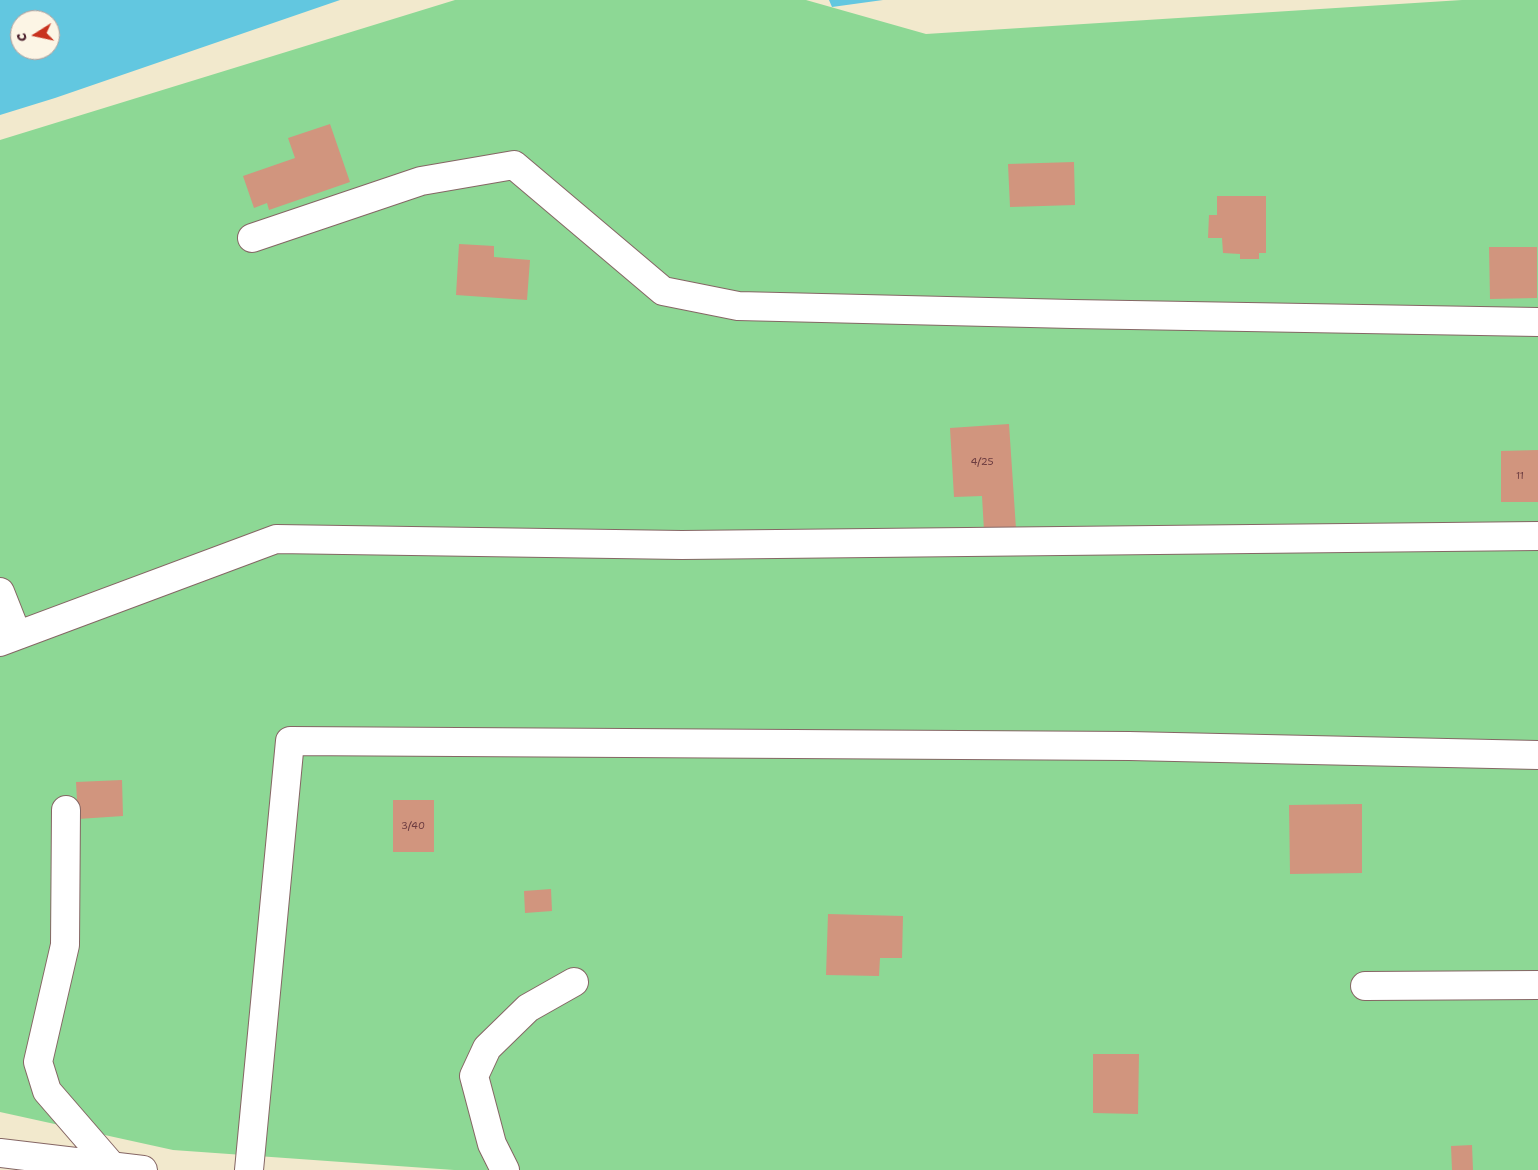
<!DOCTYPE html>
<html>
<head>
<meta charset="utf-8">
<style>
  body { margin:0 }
  #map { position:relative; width:1538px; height:1170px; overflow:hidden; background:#f2e9cd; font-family:"Shantell Sans",sans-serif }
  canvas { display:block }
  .north { position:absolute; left:10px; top:10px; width:50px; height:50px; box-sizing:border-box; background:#fcf5e5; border:1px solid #b59f9b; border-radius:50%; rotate:260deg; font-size:14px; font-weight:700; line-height:20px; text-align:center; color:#4a1f2b }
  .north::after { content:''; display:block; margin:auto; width:18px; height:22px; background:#c8321e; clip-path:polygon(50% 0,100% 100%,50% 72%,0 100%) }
</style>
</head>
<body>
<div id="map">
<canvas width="1538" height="1170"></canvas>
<div class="north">С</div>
</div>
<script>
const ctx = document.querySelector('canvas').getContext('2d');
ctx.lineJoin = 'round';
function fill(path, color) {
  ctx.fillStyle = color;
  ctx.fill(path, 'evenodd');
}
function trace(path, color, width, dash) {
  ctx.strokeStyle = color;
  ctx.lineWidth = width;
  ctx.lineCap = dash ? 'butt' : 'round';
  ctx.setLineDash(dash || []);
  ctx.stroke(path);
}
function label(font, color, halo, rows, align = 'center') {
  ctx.font = font + ' "Shantell Sans",sans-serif';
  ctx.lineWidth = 4;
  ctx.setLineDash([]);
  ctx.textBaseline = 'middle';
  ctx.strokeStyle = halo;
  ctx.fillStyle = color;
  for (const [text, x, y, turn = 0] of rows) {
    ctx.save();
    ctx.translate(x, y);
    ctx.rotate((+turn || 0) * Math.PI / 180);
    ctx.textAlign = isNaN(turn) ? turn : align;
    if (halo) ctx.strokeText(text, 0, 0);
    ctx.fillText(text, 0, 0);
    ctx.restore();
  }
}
fill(new Path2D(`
  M455,0H806L926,34L1462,0H1538V1170H454L173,1150L0,1112V140Z`), '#8dd895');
fill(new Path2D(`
  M0,0H340L55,98L0,115ZM20,20H50V50H20Z
  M829,0H883L832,7Z`), '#62c7e0');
fill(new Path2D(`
  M330,124L350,182L269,210L267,203L254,208L243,176L295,158L288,138Z
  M1074,162L1075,205L1010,207L1008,164Z
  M1217,196H1266V253H1259V259H1240V254L1223,253L1222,238H1208L1209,215H1217Z
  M459,244L494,246V257L530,260L527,300L456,295Z
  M1489,247H1537V298L1490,299Z
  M1009,424L1016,529L984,531L982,496L954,497L950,428Z
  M1538,450V502H1501V451Z
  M122,780L123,816L78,819L76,782Z
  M393,800H434V852H393Z
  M1362,804V873L1290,874L1289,805Z
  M551,889L552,911L525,913L524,891Z
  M828,914L903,916L902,958H880L879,976L826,975Z
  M1093,1054H1139L1138,1114L1093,1113Z
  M1472,1145L1473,1170H1452L1451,1146Z`), '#d1957e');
const minor = new Path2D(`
  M252,238L421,181L514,165L663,291L738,306L1072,314L1538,322
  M0,592L17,635
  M0,642L276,539L682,545L1538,536
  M66,810L65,945L38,1062L47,1091L111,1165
  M1365,986L1538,985
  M0,1153L143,1170
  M249,1170L290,741L1129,746L1538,755
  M505,1170L492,1144L474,1076L487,1048L528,1008L574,982`);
trace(minor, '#856664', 30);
trace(minor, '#fff', 28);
label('10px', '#6c3c40', null, [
  ["4/25",982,462],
  ["11",1520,476],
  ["3/40",413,826]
]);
</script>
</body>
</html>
